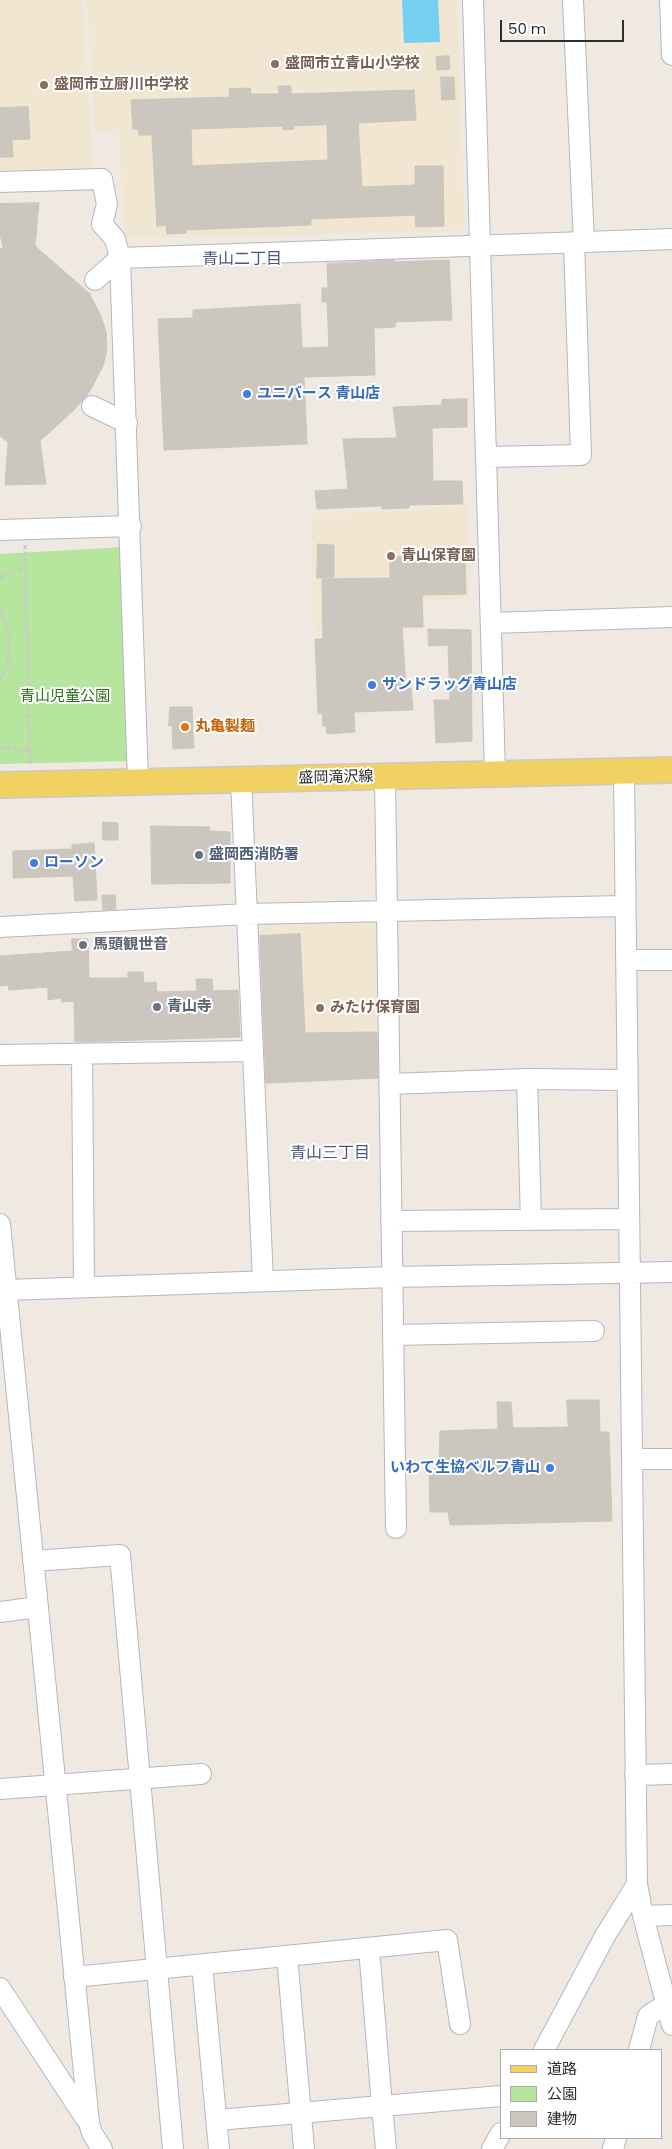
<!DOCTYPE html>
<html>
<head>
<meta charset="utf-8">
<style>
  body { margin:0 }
  #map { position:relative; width:672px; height:2149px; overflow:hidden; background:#efe9e1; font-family:Poppins,"Noto Sans JP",sans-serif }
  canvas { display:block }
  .legend { position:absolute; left:500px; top:2049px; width:162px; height:90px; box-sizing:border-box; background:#fff; border:1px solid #ababab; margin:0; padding:6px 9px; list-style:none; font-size:15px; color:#2e2e2e }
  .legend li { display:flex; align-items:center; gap:10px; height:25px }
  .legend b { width:25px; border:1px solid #ababab }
  .scale { position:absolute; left:500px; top:20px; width:124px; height:22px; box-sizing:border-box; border:2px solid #2e2e2e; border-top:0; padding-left:6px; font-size:15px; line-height:18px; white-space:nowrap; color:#2e2e2e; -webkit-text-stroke:4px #fff; paint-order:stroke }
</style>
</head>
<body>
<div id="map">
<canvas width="672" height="2149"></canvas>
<ul class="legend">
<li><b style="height:6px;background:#f2d163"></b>道路</li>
<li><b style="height:14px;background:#b6e59e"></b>公園</li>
<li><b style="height:14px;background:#cbc7bf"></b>建物</li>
</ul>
<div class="scale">50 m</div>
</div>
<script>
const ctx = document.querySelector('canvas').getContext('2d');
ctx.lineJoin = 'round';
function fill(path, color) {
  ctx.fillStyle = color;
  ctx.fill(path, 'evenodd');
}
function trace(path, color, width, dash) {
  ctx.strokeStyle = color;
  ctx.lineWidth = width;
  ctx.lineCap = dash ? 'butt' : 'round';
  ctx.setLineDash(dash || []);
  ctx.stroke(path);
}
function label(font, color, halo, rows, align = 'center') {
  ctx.font = font + ' Poppins,"Noto Sans JP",sans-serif';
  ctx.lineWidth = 4;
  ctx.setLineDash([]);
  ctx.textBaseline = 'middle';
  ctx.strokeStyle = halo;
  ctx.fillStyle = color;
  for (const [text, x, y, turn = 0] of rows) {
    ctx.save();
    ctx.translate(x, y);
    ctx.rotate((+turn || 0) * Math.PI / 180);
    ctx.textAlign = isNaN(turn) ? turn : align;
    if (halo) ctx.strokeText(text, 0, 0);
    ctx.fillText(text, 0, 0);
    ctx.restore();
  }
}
fill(new Path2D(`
  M0,0H82L93,170L0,173Z
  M87,0H457L465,231L125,238L118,129L95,132Z
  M468,507L470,598L425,600V629L314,632L311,514Z
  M373,921L379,929L384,1080L263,1085L256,935L267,923Z`), '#f0e6d1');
fill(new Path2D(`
  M124,547L132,761L0,764V554Z`), '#b6e59e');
fill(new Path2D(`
  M402,0H438L440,42L404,43Z`), '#75cff0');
const building = new Path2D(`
  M449,56L450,69L437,70L436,57Z
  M441,77H454L455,99L442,100Z
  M278,86H291V94L414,90L416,120L358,123L362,187L415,185V166H443L444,226L416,227L415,215L311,219V225L186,230V233L167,234L166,225L157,226L152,135H139L138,129H133L131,100L230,97L229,89L250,88L251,94H279ZM327,125L328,160L192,166L191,129L283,126V130L294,129V126Z
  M28,107L30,139L12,140L13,157H0V108Z
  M39,203L35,246L89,293L101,316L106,332L107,349L103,366L90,391L75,409L40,441L46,484L5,485L8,442L0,436V249L3,248L0,233V204Z
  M394,260V262L449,260L452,320L396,322L395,327L374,328L375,375L304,377L307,444L164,450L158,319L193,318V310L300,304L302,348L329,347L327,302H322V288H328L327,264Z
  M467,399V427L432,428L433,481H462L463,504L409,505V508L382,509V506L317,509L315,491L348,489L343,439L397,438L393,407L442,405V400Z
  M318,544L334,545V577L317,578Z
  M465,556L466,594L422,595L423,627H402L406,688H411L413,710L354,712L355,732L327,734L326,726H323L322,713L318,714L315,639H323L322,579L390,578V557Z
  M428,629L471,630L472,741L436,743L434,700H450L448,645L429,646Z
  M170,707H192L194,748L173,749L172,725L169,726Z
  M103,822L118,823V840H103Z
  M151,826L210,827L209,831L230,832V883L152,884Z
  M94,843L97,900L75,901L73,876L13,878V851L72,849V845Z
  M115,895L116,909L103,910L102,896Z
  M300,934L305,1033L377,1032L378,1078L266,1083L260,936Z
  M72,939H88L89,978H128V972H143L144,983L156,982L157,992L197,991L196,979H212L213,991L238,990L240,1037L75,1042L74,1001L62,1002L61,998L48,1000V987L9,990L8,985L0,986V956L72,951Z
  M567,1400H599L600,1432H609L612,1521L450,1525L448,1512H430L429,1471L439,1467L440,1431L498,1429L497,1402H511L513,1428L568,1427Z`);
fill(building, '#cbc7bf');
trace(building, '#cbc5ba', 1);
const minor = new Path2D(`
  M473,0L495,773
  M573,0L584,242
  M670,0L672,55
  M0,182L102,179L107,204L102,224L115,239L120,258L138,782
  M95,280L120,258L672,239
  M92,406L127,423
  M486,457L581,455L574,242
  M0,530L131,526
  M491,623L672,617
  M624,771L637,1884L643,1916L672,2025
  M385,777L396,1528
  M241,779L263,1281
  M0,927L247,914L625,906
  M626,960H672
  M82,1054L84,1287
  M0,1055L253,1051
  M527,1079L627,1080
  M389,1084L527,1079L531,1220
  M391,1221L629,1219
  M0,1224L89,2123L92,2133L102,2149
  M6,1290L392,1277L672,1272
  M393,1335L594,1331
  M632,1459H672
  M33,1561L120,1555L173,2149
  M0,1612L38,1607
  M635,1775L672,1774
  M0,1789L201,1774
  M643,1916L672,1915
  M369,1948L382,2106L501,2096
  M287,1956L304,2149
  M202,1965L219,2149
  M74,1977L447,1940L460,2024
  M0,1988L86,2119
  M544,2050L605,1936L637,1884
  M639,2050L648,2016L666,2004
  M217,2120L382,2106L386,2149
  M492,2149L501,2133
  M613,2149L616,2138`);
const major = new Path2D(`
  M0,785L672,770`);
trace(minor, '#b4b7c1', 22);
trace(major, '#c9c9c9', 28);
trace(new Path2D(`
  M25,545L30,766
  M0,578L13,571L25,569
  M0,609C11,634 14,655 0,679
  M0,747L29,751`), '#c9c9c9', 3, [4, 2.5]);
trace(minor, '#fff', 20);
trace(major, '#f2d163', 25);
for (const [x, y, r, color] of [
  [275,64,5,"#8d6e63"],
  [44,85,5,"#8d6e63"],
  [247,394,5,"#3f7fe0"],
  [391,556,5,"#8d6e63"],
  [372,685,5,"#3f7fe0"],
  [185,727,5,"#e8710a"],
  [199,855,5,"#5c6f8a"],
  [34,863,5,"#3f7fe0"],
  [83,945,5,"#6b7280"],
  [157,1007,5,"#6b7280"],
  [320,1008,5,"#8d6e63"],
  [550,1468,5,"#3f7fe0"]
]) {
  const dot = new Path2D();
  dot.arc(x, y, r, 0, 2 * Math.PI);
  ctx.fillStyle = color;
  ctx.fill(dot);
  trace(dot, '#fff', 2);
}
label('bold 15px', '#785e54', '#fff', [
  ["盛岡市立青山小学校",285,64],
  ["盛岡市立厨川中学校",54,85],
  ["青山保育園",401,556],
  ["みたけ保育園",330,1008]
], 'left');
label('bold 15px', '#366cbe', '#fff', [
  ["ユニバース 青山店",257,394],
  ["サンドラッグ青山店",382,685],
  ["ローソン",44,863],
  ["いわて生協ベルフ青山",540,1468,"right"]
], 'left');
label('15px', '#2c6e1b', '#fff', [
  ["青山児童公園",65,697]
]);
label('bold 15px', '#c56008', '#fff', [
  ["丸亀製麺",195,727]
], 'left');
label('15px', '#2e2e2e', '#fff', [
  ["盛岡滝沢線",336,778,-1]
]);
label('bold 15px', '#4e5e75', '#fff', [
  ["盛岡西消防署",209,855]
], 'left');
label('bold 15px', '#5b616d', '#fff', [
  ["馬頭観世音",93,945],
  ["青山寺",167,1007]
], 'left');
label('16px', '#4d5680', '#fff', [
  ["青山二丁目",242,260],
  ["青山三丁目",330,1154]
]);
</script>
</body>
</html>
